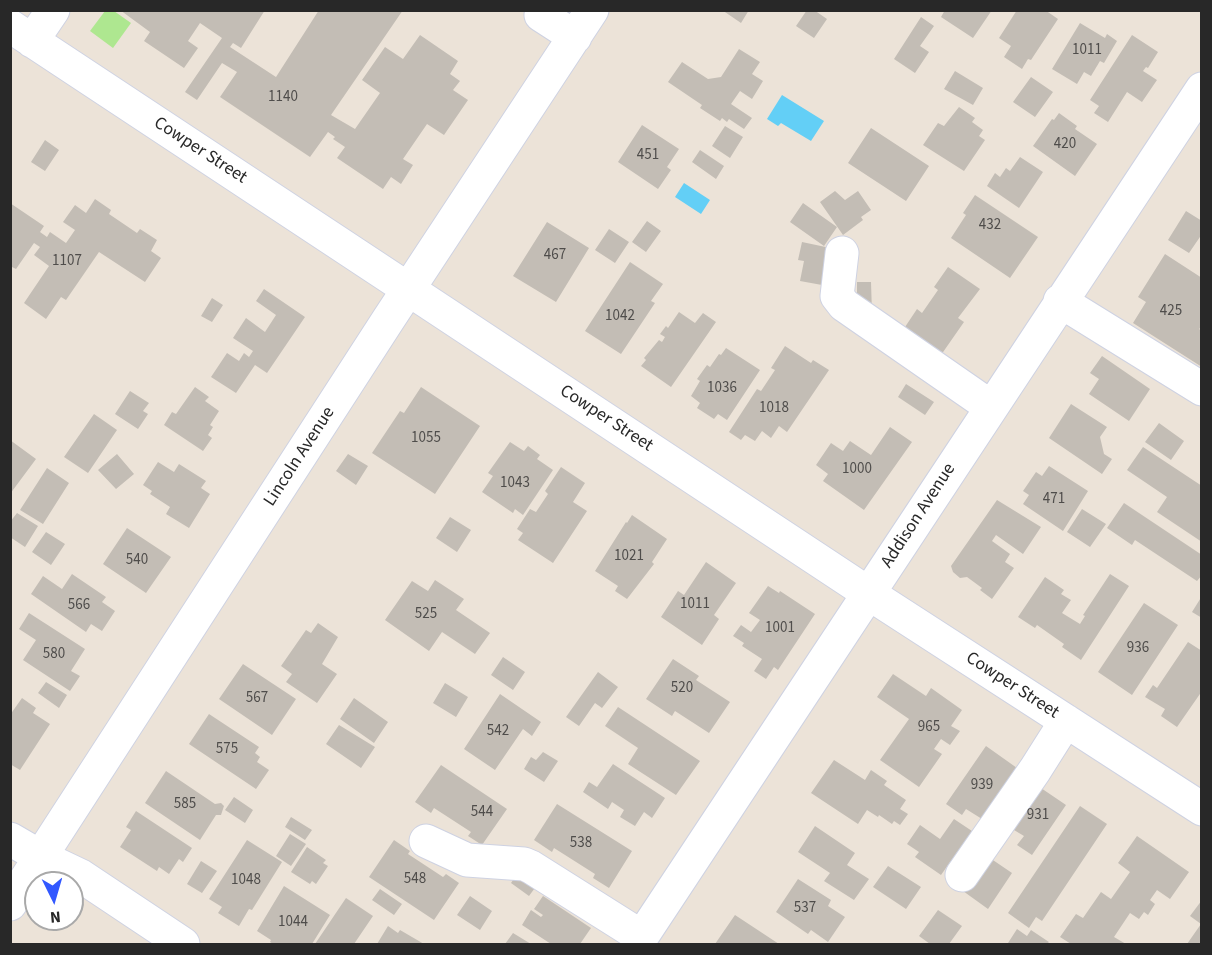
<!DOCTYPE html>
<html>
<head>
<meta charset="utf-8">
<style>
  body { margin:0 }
  #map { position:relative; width:1212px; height:955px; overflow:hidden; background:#ece3d8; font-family:"Source Sans 3",sans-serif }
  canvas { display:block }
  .frame { position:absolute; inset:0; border:12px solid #282828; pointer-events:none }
  .north { position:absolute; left:24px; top:871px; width:60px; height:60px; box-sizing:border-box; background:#fff; border:2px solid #a9a9a9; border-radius:50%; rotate:175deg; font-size:16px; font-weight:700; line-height:24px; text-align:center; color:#282828 }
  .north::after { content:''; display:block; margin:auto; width:21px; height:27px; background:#3258ff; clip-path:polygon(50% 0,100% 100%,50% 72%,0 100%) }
</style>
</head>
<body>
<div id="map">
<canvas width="1212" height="955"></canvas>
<div class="frame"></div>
<div class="north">N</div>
</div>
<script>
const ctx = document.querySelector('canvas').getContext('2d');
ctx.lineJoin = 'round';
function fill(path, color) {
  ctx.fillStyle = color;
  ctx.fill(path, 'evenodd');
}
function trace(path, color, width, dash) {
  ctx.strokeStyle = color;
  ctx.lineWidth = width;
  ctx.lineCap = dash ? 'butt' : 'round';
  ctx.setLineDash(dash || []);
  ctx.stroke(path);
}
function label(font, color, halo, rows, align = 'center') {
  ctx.font = font + ' "Source Sans 3",sans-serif';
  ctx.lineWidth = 4.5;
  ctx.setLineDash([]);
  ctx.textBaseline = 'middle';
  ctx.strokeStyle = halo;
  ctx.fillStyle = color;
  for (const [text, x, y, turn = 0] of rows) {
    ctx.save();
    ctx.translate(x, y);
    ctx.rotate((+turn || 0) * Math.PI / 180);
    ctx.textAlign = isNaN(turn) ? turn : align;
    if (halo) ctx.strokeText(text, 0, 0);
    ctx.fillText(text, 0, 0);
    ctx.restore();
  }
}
fill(new Path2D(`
  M105,11H114L131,23L113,48L90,31Z`), '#aee790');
fill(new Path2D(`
  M782,95L824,121L811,141L781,123L778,126L767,119Z
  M684,183L710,200L701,214L675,197Z`), '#63cff6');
fill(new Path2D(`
  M120,10H265L241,48L233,43L230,47L276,77L319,10H403L331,115L355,129L380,93L362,80L385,47L403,59L420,35L458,61L450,74L460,81L453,90L468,100L444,135L427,124L403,159L413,165L401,184L391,177L383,189L337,158L345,147L333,139L335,137L328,132L310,157L220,97L237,72L222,63L197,100L185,92L222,38L200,23L188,41L198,48L184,68L144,41L150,32Z
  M722,10H749L741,23Z
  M807,10H814L827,19L814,38L796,26Z
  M945,10H992L973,38L941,17Z
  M1017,10H1045L1058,19L1031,60L1028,59L1022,69L1004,57L1011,46L999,38Z
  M921,17L934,26L920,46L929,52L915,73L894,59Z
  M1080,23L1105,38L1107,34L1117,41L1104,63L1100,61L1091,76L1084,72L1077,84L1052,69Z
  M1132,35L1158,52L1148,68L1146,67L1143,71L1157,80L1142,102L1127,92L1108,122L1094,113L1099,106L1090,100Z
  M739,49L760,62L752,74L763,81L752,99L740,91L731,104L752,118L744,129L729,119L727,122L722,118L720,121L700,108L702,105L668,82L682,62L708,79L721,77Z
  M955,71L983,88L973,105L944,89Z
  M1031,77L1053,92L1035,117L1013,102Z
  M959,107L975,118L972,122L983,130L979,136L985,140L964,171L923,145L938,123L944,126Z
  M1059,113L1077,126L1075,129L1097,144L1075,176L1033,146L1052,119L1054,120Z
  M642,125L679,149L667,167L671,170L658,189L618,162Z
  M725,126L743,137L730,158L712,146Z
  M871,128L929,166L906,201L848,163Z
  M45,140L59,150L45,171L31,162Z
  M700,150L724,166L716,179L692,162Z
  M1020,157L1043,172L1019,208L987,186L995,173L1000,177L1006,168L1010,171Z
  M835,191L845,200L858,191L871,210L861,217L863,220L843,235L820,202Z
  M975,195L1038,237L1010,278L951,238L966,215L963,213Z
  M95,199L111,210L109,214L137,233L140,229L157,240L151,251L161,258L145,282L99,252L66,300L61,297L46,319L24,303L49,266L34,255L40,247L34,243L16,269L10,266V203L44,226L40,232L47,237L50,232L66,243L75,230L63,222L75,205L86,213Z
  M803,203L837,227L824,246L790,222Z
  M1186,211L1202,221V234L1189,253L1168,240Z
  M647,221L661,231L646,252L632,242Z
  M547,222L589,248L556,302L513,276Z
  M609,229L629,242L615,263L595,250Z
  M802,242L835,249L822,285L800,281L804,261L798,260Z
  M1165,254L1202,278V326L1199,329L1202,331V367L1133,323L1146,302L1138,297Z
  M630,262L663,284L651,301L655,303L621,354L585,331Z
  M948,267L980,289L958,318L964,322L941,355L901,333L917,309L922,313L938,290L934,287Z
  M857,282H871L872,313H857Z
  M264,289L305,317L267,373L255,365L236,393L211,377L227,353L239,361L244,353L249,357L253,351L233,338L246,318L265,332L276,315L256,301Z
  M212,298L223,305L212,322L201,316Z
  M679,312L695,323L703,313L716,322L671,387L641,366L646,360L644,358L659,340L662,342L665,337L660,334L666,326L668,328Z
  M785,346L811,363L813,360L829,370L787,432L779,426L771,438L762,431L755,441L745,435L741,440L729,432L757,389L761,391L775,370L771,368Z
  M726,348L760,370L727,420L718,414L714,419L697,408L700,403L691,396L700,381L697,379L707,365L710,367L719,354L721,355Z
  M1102,356L1150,389L1129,421L1089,394L1099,379L1090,373Z
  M906,384L934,402L925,415L898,397Z
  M195,387L209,397L205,401L219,411L210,425L213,427L208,435L212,438L203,451L164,425L172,412L176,414Z
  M421,387L480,426L435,494L372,453L400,411L404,413Z
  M130,391L149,403L143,411L148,414L138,429L115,414Z
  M1071,404L1107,427L1100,437L1104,454L1112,459L1102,474L1049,438Z
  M94,414L117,430L88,473L64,457Z
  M1159,423L1184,441L1171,460L1145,442Z
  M890,427L912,442L864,510L823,481L828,474L816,465L831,443L843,451L850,441L871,455Z
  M10,440L36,459L10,494Z
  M510,442L524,451L528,446L540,455L537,459L553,470L523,515L515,509L513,513L482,492L493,476L488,473Z
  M1143,447L1202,486V542L1157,512L1167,497L1127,470Z
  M117,454L134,474L116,489L98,470Z
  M348,454L368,466L356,485L336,471Z
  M158,462L174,472L179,464L206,481L201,488L210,494L189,528L166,514L170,507L150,494L152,491L143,485Z
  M1049,466L1088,491L1063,531L1023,504L1029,495L1023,491L1036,472L1042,476Z
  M561,467L585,483L573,502L587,511L553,563L518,540L523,533L517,529L530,509L536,512L548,494L545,491Z
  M47,468L69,483L43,524L20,510Z
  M997,500L1041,527L1023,554L996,535L992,541L1010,554L1005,562L1014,568L992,599L980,590L982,588L967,577L960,578L953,572L951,566Z
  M1124,503L1202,555V575L1197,581L1135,540L1132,545L1107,528Z
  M1082,509L1106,524L1090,547L1067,532Z
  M17,513L38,526L25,547L10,537V522Z
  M632,515L667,539L652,562L654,564L627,599L615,591L618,586L595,571L626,522L627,523Z
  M450,517L471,530L457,552L436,538Z
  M127,528L171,557L146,593L103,564Z
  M46,532L65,544L51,565L32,552Z
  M706,562L736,583L714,615L719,619L702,645L661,617L678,591L684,595Z
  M72,574L106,597L102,602L115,611L102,631L91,624L86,632L31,594L43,576L62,589Z
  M1110,574L1129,586L1081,660L1062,647L1064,644L1037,625L1035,628L1018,617L1045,577L1064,590L1061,594L1071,600L1062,613L1080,624L1085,616L1083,615Z
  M435,580L464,599L456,610L490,633L475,654L442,632L429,651L385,620L412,581L428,591Z
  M768,586L779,593L780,591L815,614L778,670L774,667L766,679L754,671L762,659L742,646L744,643L733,636L741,625L751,632L760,620L749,613Z
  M1202,596V618L1192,612Z
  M1144,603L1178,625L1132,695L1098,672Z
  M29,613L85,649L71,671L80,676L70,691L23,660L36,640L19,629Z
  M318,623L338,637L322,664L337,674L317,703L286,682L292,674L281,666L306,630L311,633Z
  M1188,642L1202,651V691L1177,727L1161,716L1165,709L1145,697L1153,685L1157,688Z
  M503,657L525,672L513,690L491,675Z
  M673,659L699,676L696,680L730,702L709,733L675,711L672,716L646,699Z
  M243,664L296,699L272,735L219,699Z
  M598,672L618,687L602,708L595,703L579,726L566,717Z
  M893,674L926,696L931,688L962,710L951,726L960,731L950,745L941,739L934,749L942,754L919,787L880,760L909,719L877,697Z
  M46,682L67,695L59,708L38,693Z
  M445,683L468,697L456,717L433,703Z
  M500,694L541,722L532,736L523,729L495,770L464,749Z
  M22,698L36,708L33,713L50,724L20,770L10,764V715Z
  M354,698L388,722L374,743L340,719Z
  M618,707L700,761L676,795L628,764L638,748L605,726Z
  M209,714L259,747L255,753L260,757L257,762L269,770L256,789L189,744Z
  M339,725L375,747L361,768L326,744Z
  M986,746L1017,768L982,819L966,809L962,815L946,804Z
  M543,752L558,761L544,782L524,769L531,757L536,760Z
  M834,760L865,780L871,770L887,781L884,785L906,800L900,809L908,814L900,825L894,821L892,824L879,815L878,817L867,810L858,824L811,793Z
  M613,764L665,798L652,818L644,812L635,826L620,817L624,810L612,802L608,809L583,792L589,782L597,787Z
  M441,765L507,809L482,845L468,836L471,832L434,808L431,813L415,802Z
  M166,771L215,804L221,803L224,806L221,815H216L200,840L145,803Z
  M1038,786L1066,805L1032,855L1017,845L1024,836L1009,827Z
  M234,797L253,810L245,823L225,810Z
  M557,804L632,851L609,888L593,878L595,874L554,848L552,852L534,840Z
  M1080,806L1107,824L1042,921L1036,917L1029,928L1008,913Z
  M136,811L192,848L183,862L179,859L169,874L159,867L157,871L120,847L131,830L126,827Z
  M291,817L312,830L305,840L285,827Z
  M954,819L972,831L941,875L915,857L919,852L907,844L920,825L940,839Z
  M815,826L855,853L847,865L869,879L854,900L824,881L830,873L798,852Z
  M290,834L306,844L291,866L276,856Z
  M1137,836L1189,872L1170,899L1157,890L1150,900L1155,904L1148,915L1144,912L1139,919L1130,913L1114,937L1126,944H1071L1060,937L1076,914L1083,918L1101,892L1111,899L1130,872L1118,863Z
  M247,840L282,862L252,910L249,909L239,926L218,913L222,907L209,899Z
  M394,840L410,851L408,854L443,877L446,874L459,883L434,920L369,877Z
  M307,847L326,860L323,863L328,866L316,884L312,881L310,884L291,872Z
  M987,856L1012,873L988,909L963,891Z
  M201,861L217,871L202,893L187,884Z
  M888,866L921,887L906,909L873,887Z
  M521,868L540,881L529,896L511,883Z
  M798,879L831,900L828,906L845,917L828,942L811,930L808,934L776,912Z
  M284,886L330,915L312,944H273L270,942L271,940L257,931Z
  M380,889L402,904L394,915L372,900Z
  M470,896L492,911L480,930L457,915Z
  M543,896L591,928L580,944H551L522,925L531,910L541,917L543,915L534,909Z
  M346,898L373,916L354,944H315Z
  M1202,900V944H1187L1201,924L1190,916Z
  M938,910L962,926L949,944H930L919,936Z
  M735,915L779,944H715Z
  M388,926L398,933L400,930L424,944H377Z
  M1017,929L1027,936L1031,930L1049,942L1047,944H1011L1008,943Z
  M513,933L531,944H505Z`), '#c3bdb5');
const minor = new Path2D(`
  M541,15L575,37
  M10,26L868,593L1202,809
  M32,41L53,10
  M842,253L837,296L844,305L991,407
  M1060,301L1202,389
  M10,839L41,857L81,876L183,944
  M426,841L467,860L524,864L531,867L642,937
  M962,875L1035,770L1066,721
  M10,904L388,320L592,10
  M637,944L1202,89`);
trace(minor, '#ced2e2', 35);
trace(minor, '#fff', 33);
label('15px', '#4f4d4b', null, [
  ["1011",1087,51],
  ["1140",283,98],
  ["420",1065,145],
  ["451",648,156],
  ["432",990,226],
  ["467",555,256],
  ["1107",67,262],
  ["425",1171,312],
  ["1042",620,317],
  ["1036",722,389],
  ["1018",774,409],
  ["1055",426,439],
  ["1000",857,470],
  ["1043",515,484],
  ["471",1054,500],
  ["1021",629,557],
  ["540",137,561],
  ["1011",695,605],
  ["566",79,606],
  ["525",426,615],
  ["1001",780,629],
  ["936",1138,649],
  ["580",54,655],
  ["520",682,689],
  ["567",257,699],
  ["965",929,728],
  ["542",498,732],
  ["575",227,750],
  ["939",982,786],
  ["585",185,805],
  ["544",482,813],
  ["931",1038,816],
  ["538",581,844],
  ["548",415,880],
  ["1048",246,881],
  ["537",805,909],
  ["1044",293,923]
]);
label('18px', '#282828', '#fff', [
  ["Cowper Street",200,151,33],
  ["Cowper Street",606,419,33],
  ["Lincoln Avenue",300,457,-57],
  ["Addison Avenue",919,516,-57],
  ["Cowper Street",1012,686,33]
]);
</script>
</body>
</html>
